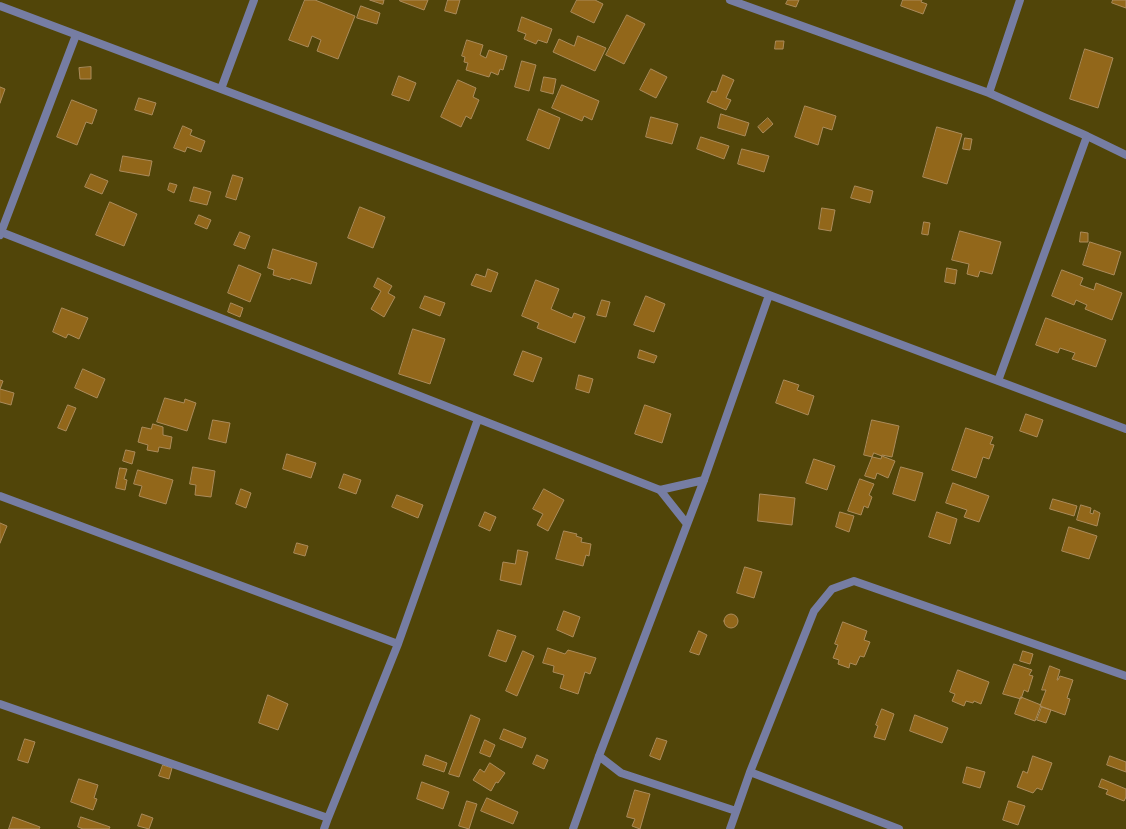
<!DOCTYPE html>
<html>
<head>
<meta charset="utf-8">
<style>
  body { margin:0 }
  canvas { display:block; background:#514509 }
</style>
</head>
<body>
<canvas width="1126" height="829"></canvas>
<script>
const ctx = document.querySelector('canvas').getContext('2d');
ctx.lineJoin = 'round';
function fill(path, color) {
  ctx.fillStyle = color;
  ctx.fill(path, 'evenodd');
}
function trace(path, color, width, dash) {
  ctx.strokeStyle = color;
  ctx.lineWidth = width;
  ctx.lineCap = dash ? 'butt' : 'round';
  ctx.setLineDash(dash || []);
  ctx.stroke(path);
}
const building = new Path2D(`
  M305,0H315L355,16L338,59L317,51L321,40L312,36L308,47L289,40Z
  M370,0H384L383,4Z
  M400,0H428L424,10L400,1Z
  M448,0H460L456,14L445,11Z
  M577,0H595L603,4L594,23L571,12Z
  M788,0H799L796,7L786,4Z
  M903,0H922L921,2L927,4L923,14L901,6Z
  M1113,0H1126V8L1112,3Z
  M361,6L380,13L377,24L357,18Z
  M627,15L645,24L624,64L606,55Z
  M522,17L552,29L547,43L538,40L536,44L524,39L526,34L518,31Z
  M578,36L606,48L595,71L553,52L559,39L574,46Z
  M467,40L483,45L480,55L486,58L489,50L507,56L503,70L500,69L498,75L491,72L489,77L466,70L468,63L464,62L465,57L462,56Z
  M776,41H784L783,49H775Z
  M1085,49L1113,58L1098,108L1070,99Z
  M522,61L536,65L529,91L515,87Z
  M91,67V79H80L79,68Z
  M651,69L667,77L656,98L640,90Z
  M723,75L734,80L726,98L731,100L726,110L707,102L712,91L716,92Z
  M399,76L416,83L409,101L392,95Z
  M544,77L556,79L553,94L541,91Z
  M458,80L476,88L473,97L479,100L471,119L466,116L461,127L441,117Z
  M562,85L599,101L592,120L584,116L582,121L552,108Z
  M0,87L5,89L0,103Z
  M139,98L156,103L152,115L135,110Z
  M72,100L97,110L92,124L86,122L77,145L57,137Z
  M805,106L836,116L832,130L823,127L818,145L795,137Z
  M539,109L560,118L549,149L527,140Z
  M721,114L749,123L745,136L718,128Z
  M651,117L678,124L672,144L646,137Z
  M768,118L773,124L763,133L758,127Z
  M183,126L192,130L190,135L205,141L201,152L187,147L185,152L174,148Z
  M937,127L962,134L947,184L923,177Z
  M701,137L729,146L724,159L697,149Z
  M965,138L972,139L970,150L963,149Z
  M742,149L769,156L764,172L738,164Z
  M123,156L152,161L149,176L120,171Z
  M91,174L108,181L102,194L85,187Z
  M233,175L243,178L236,200L226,197Z
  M170,183L177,185L174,193L168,190Z
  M855,186L873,191L870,203L851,198Z
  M194,187L211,192L207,205L190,201Z
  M110,202L137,214L124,246L96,235Z
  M360,207L385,217L373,248L348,238Z
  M822,208L835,210L831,231L819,229Z
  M199,215L211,220L207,229L195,224Z
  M924,222L930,223L928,235L922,234Z
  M960,231L1001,242L992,274L980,271L978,277L967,274L969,264L952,260Z
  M240,232L250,236L245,249L234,245Z
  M1081,232L1088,233V242H1080Z
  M1090,242L1121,252L1114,275L1083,265Z
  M273,249L317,263L311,284L291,278L290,280L273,275L274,270L268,268Z
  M239,265L261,274L250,302L228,293Z
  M947,268L957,270L955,284L945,282Z
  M488,269L498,273L491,292L471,285L476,274L485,277Z
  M1062,270L1083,278L1080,285L1094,290L1096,283L1122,293L1112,320L1085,309L1087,305L1076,300L1074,305L1052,296Z
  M378,278L392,286L388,293L395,297L384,317L371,309L381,291L374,287Z
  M536,280L559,289L551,309L572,318L574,313L585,317L575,343L537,328L539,323L522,316Z
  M425,296L445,303L440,316L420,308Z
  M646,296L665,304L654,332L634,325Z
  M602,300L610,302L606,317L597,315Z
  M231,303L243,308L240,317L228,312Z
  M62,308L88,318L79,339L68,334L66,338L53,332Z
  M1046,318L1106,340L1096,367L1072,359L1075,353L1060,348L1058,353L1036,345Z
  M413,329L445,339L430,384L399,374Z
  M640,350L657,356L654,363L638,358Z
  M523,351L542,358L533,382L514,375Z
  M83,369L105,379L97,398L75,388Z
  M579,375L593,379L589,393L576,389Z
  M0,380L3,381L0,389L14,393L11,405L0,402Z
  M784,380L799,385L797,390L814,396L808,415L776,403Z
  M165,398L184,403L185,399L196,403L187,431L157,422Z
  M68,405L76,408L66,431L58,428Z
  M645,405L671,414L662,443L635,434Z
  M1026,414L1043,420L1037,437L1020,431Z
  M213,420L230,423L226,443L209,439Z
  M872,420L899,426L892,457L882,455L881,459L864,455Z
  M153,424L163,427V435L172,437L170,449L159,447L158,452L147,450L148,445L138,442L142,427L151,429Z
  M966,428L993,437L990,444L994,445L989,459L983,457L976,478L952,470Z
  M126,450L135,452L132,464L123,461Z
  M874,453L895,461L888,478L877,473L875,479L865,476Z
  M287,454L316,463L311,478L283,469Z
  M814,459L835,466L827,490L806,483Z
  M193,467L215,471L211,497L195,495L196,485L190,484Z
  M901,467L923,473L915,501L893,494Z
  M120,468L127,469L124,479L127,480L125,490L116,488Z
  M138,470L173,480L166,504L139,496L142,486L134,484Z
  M344,474L361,480L356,494L339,488Z
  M860,479L874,484L869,495L872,497L868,508L864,506L861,515L848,511Z
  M953,483L989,496L979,522L964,517L967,510L946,503Z
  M241,489L251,493L246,508L236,504Z
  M544,489L564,500L548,531L537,525L543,514L533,509Z
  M760,494L795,498L792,525L758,521Z
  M397,495L423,505L418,518L392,507Z
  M1053,499L1077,506L1074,516L1050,509Z
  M1081,505L1091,508L1090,513L1093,514L1094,510L1100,513L1097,526L1077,520Z
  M485,512L496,517L490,531L479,526Z
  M840,512L854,516L849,532L836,527Z
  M937,512L957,519L950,544L929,537Z
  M0,523L7,526L0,543Z
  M1069,527L1097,536L1089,559L1062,551Z
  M564,531L577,534L576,536L582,538L581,542L591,544L589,556L586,555L583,566L556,559Z
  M297,543L308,546L305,556L294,553Z
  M518,550L528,552L521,585L500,580L503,562L515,564Z
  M745,567L762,572L754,598L737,593Z
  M564,611L580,617L573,637L557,630Z
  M724 621a7 7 0 1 1 14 0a7 7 0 1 1-14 0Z
  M843,622L867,631L864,640L870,642L864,657L860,656L856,665L850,663L849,668L838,664L839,660L833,658L838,645L835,644Z
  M498,630L516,636L506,662L489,656Z
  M699,631L707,635L699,655L690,652Z
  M548,648L565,654L568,650L596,658L590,674L585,672L578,694L560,688L564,675L553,672L554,666L543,663Z
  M523,651L534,656L517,696L506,691Z
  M1023,651L1033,654L1030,664L1020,661Z
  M1014,664L1032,670L1029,675L1033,676L1028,692L1024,690L1021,699L1003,694Z
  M1050,666L1060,670L1057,680H1058L1060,676L1073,680L1067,698L1070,699L1065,715L1040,706L1046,690H1042Z
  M958,670L989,682L981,704L974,701L973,703L966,701L964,706L952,701L955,694L950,692Z
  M268,695L288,704L278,730L259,723Z
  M1021,697L1041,705L1035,721L1015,714Z
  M1042,707L1051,710L1046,723L1037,720Z
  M882,709L894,714L885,740L874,737L878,726L876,725Z
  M471,715L480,719L459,777L449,774Z
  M915,715L948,728L942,743L910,731Z
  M504,729L526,738L522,748L500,739Z
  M657,738L667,741L660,760L650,756Z
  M25,739L35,742L28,763L18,760Z
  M485,740L495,745L490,757L480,753Z
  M426,755L447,763L444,772L423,765Z
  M537,755L548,760L544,769L533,764Z
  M1033,756L1052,763L1042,790L1037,788L1033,793L1017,787L1023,771L1027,773Z
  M1110,756L1126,762V772L1107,765Z
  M490,763L505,773L498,783L496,782L491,791L473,780L480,769L484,772Z
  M163,765L172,768L169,779L159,776Z
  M967,767L985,772L980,788L963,783Z
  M79,779L98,785L94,798L97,799L93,810L71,802Z
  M1102,779L1126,789V797L1124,801L1106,794L1108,790L1099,787Z
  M422,782L449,792L443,809L417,799Z
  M635,790L650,794L640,829L632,826L635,819L627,817Z
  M487,798L518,812L513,824L481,811Z
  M467,801L477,804L469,829L459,826Z
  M1009,801L1025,806L1018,825L1003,820Z
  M142,814L153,818L149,829L138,826Z
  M13,817L40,827L39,829H9Z
  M81,817L110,827L109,829H83L78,827Z`);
fill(building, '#92671a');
trace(building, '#ab8b5b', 1);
trace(new Path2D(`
  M730,0L989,93L1087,136L1126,155
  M0,6L1126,429
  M221,89L254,0
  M989,93L1020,0
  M1,232L660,490L687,524
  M0,235L76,35
  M998,381L1087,136
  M660,490L704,480
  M0,496L398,644
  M0,704L328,818
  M599,756L621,773L736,811
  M750,772L899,829
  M324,829L328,818L398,644L478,419
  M573,829L599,756L704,480L769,295
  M730,829L750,772L814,611L832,589L854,581L1126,676`), '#767da3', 8);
</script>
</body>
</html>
